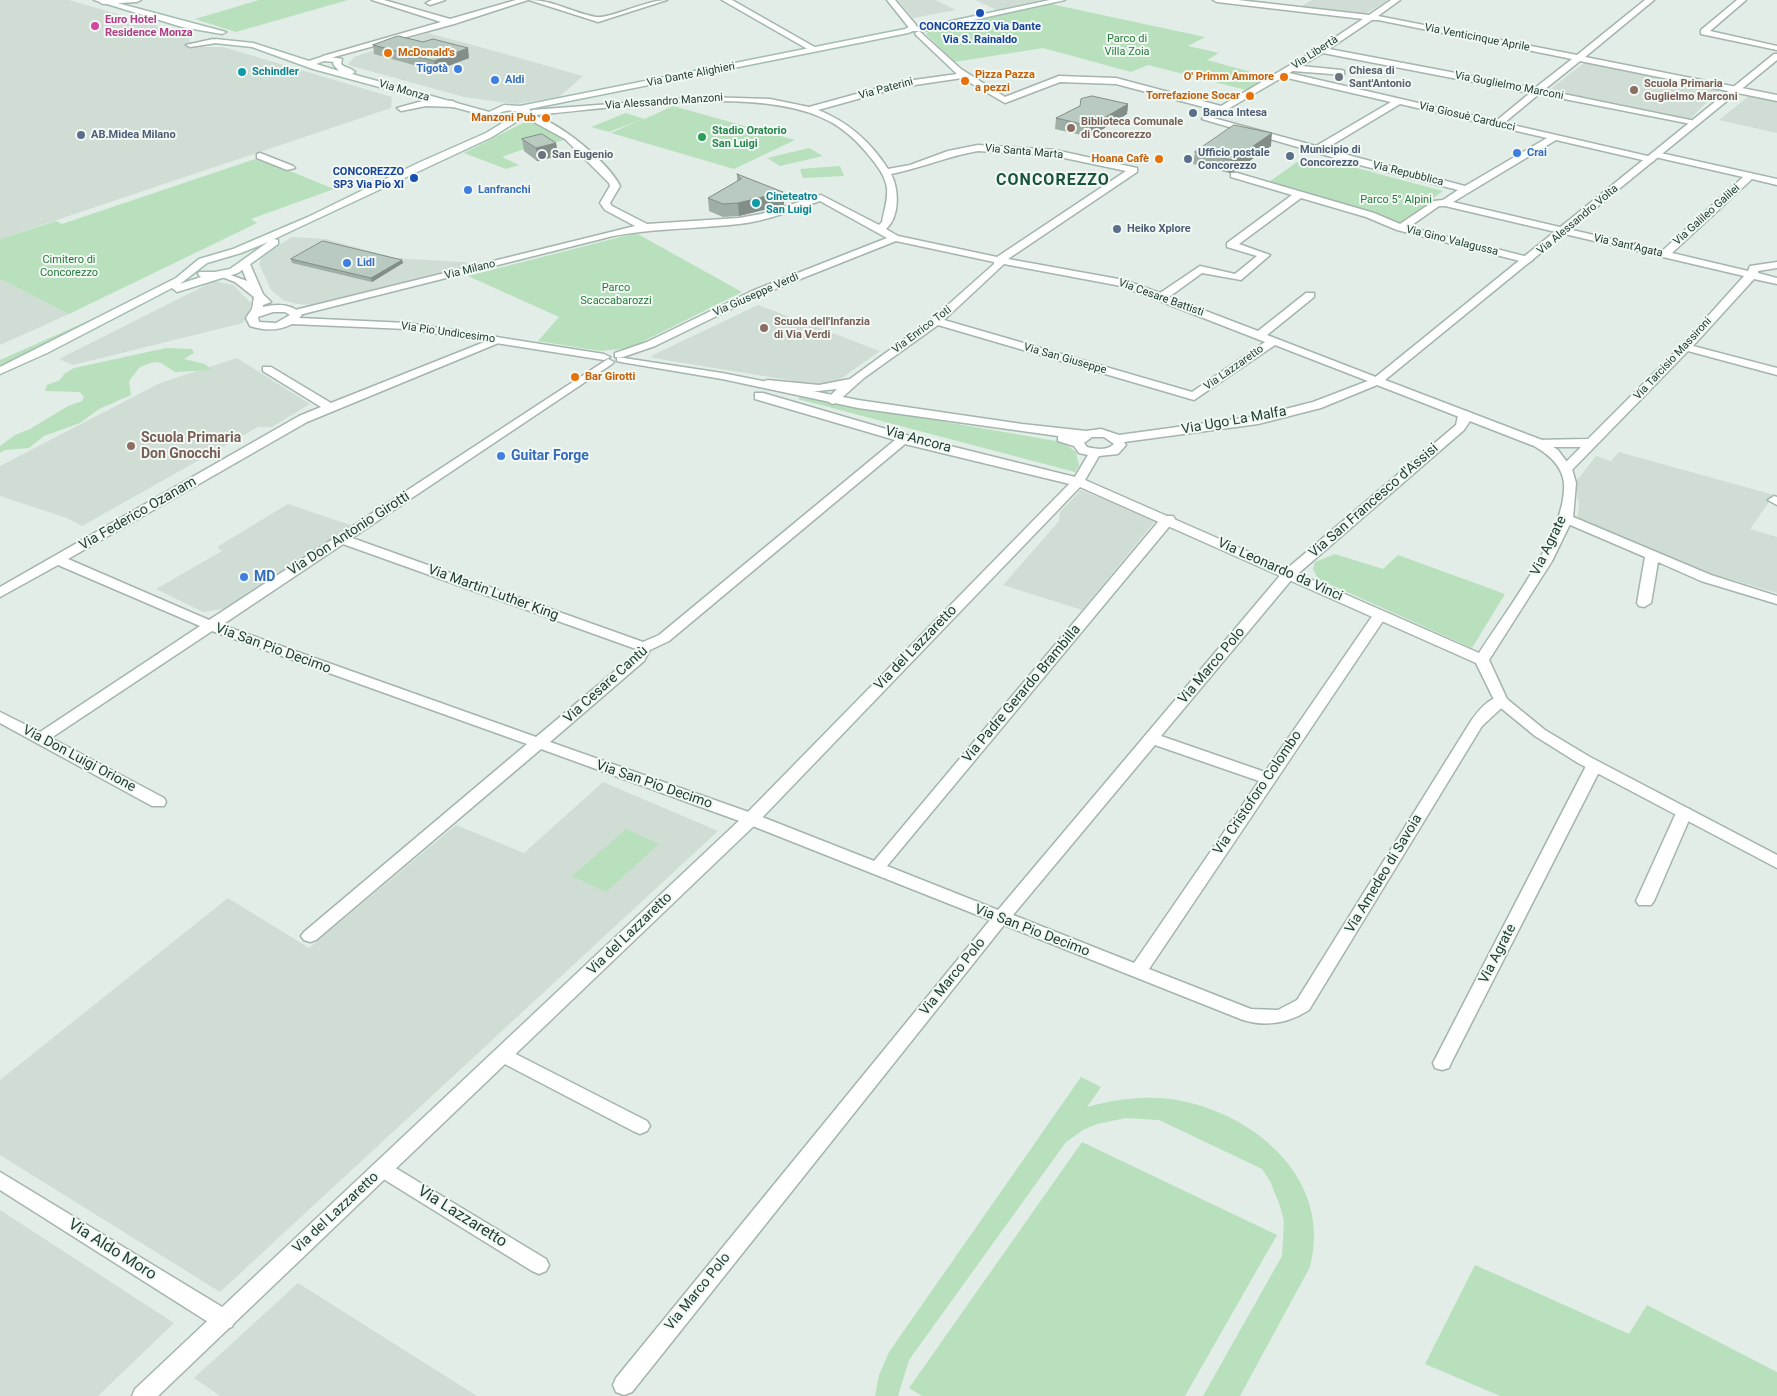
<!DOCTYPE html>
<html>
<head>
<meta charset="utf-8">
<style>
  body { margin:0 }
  canvas { display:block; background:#e1ede6 }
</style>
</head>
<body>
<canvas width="1777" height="1396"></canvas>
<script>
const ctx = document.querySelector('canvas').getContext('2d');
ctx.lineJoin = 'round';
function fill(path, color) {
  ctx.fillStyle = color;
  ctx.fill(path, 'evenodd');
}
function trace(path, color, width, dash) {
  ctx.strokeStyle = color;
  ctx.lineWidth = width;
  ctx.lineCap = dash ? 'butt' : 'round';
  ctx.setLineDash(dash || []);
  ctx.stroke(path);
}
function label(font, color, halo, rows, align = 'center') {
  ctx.font = font + ' Roboto,sans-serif';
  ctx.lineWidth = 4;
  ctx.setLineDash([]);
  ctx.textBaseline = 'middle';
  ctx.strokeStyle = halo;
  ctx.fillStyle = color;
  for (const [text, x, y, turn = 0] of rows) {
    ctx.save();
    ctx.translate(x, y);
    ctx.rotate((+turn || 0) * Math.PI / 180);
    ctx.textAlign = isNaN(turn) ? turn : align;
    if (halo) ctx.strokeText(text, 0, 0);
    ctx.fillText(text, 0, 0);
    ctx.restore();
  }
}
fill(new Path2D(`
  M0,0H69L189,35V41L202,47H223L392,97L391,108L0,239Z
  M898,0H935L956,10L913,18Z
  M975,0H1047L1049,1L999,11Z
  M1312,0H1388L1365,14L1300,7Z
  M428,33L498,52L583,76L559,97L515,104L464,97L348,65L354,57Z
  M1585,62L1720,89L1690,119L1548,91Z
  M1750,95L1777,100V133L1719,120Z
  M292,237L326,239L395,258L478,263L313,305L297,304L283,300L271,290L259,264L261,258L268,252Z
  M0,279L69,314L0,345Z
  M214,281L233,285L251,303L249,314L243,323L73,365L59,359Z
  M758,305L880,351L832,385H819L653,358L651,356Z
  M237,358L310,404L272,427H258L82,526L67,518L0,496V466L160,383Z
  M1619,452L1774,495L1750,529L1777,537V593L1716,575L1577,520L1579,505L1575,483L1596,456L1611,461Z
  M1081,490L1156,520L1082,610L1003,585L1059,521L1060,512Z
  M288,504L353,526L228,608L203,612L156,589L222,551L217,547Z
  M603,782L718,831L220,1292L0,1155V1080L228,898L309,948L456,825L524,853Z
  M0,1210L174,1323L98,1396H0Z
  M298,1283L477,1396H220L194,1378Z`), '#d0ddd5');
fill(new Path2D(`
  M259,0H348L236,32L195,19Z
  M1051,4L1205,37L1188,46L1219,53L1207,60L1273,78L1250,91L1148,65L1131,72L1043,48L954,62L926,34L931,29Z
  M673,106L795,140L734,169L611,133L640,120L609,132L591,127L626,113L644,119Z
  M529,120L565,140L521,150L502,157L519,165L506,169L464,153Z
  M809,148L823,156L780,166L767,158Z
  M258,158L334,189L251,219L257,223L69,314L0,279V239L56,221L62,224Z
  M1297,162L1326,167L1334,162L1443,191L1432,199L1434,202L1404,224L1299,194L1269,182Z
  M840,166L844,176L803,178L800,169Z
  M636,233L742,292L630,348L600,351L538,341L559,317L468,276Z
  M99,316L0,367V360Z
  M166,348L192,349L194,353L184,359L205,364L212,370L175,372L161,363L154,362L140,367L129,381L131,395L99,409L80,423L44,436L29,448L5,450L0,453V446L15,435L30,429L68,406L82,401L84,397L80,392L45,391L47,385L60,380L64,374L74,368Z
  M800,397L1062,442L1076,452L1079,466L1075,472L798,399Z
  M1335,554L1383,569L1398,555L1505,594L1472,648L1318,579L1313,569L1315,562Z
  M626,829L659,844L606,892L572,876Z
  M1081,1077L1101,1087L1087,1107C1116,1099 1146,1095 1177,1100C1256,1114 1333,1180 1310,1267L1240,1396H1203L1282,1256L1284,1221L1280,1206L1270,1181L1262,1169L1159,1120L1126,1118L1097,1124L1083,1130L1066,1142L909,1360L898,1396H875L879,1375L889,1352Z
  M1082,1142L1277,1235L1185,1396H922L909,1388Z
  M1475,1265L1629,1334L1647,1305L1777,1372V1396H1500L1425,1364Z`), '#b9e0bd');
const minor = new Path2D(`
  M102,0H141L137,2L103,4L99,2Z
  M372,0H384L450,19L516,0H528L454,24L323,60V56L441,22Z
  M432,0H445L430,5L426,3Z
  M529,0C553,0 573,13 596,17C610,19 646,0 667,0L598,22Z
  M1213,0H1238L1369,15L1391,0H1400L1378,16L1577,55L1645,0H1654L1585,57L1777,95V101L1580,61L1544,90L1700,122L1696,125L1539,94L1504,123L1652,157L1653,153L1656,152L1777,179V185L1752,179L1672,253L1748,271L1750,266L1777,262V268L1758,271V273L1777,278V284L1754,279L1693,346L1777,368V375L1688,351L1570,472H1562L1560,469L1562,466L1581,447H1538L1532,443L1534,440L1588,439L1682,345L1744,276L1445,206H1439L1409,227L1532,258L1533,260L1528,263L1397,230L1366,217L1301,198L1239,244L1270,255L1241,280L1202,273L1169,297L1258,331L1306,293H1314V297L1267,335L1381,379V383H1373L1275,345L1194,400L938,325L864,378L836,403L832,404L826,400L837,389L808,392L763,386V382L767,380L819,385L850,379L932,319L994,264V262L896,241L760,295L655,346L623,357H615V353L647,342L752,291L887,238L820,201C793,210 767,221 739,224C697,229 655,228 613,236L295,316L290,313L291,311L635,226L605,210L600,203L610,186L609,183L565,139L532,121V117L535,116C561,124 608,162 620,186L610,203L612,206L647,224L739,218L761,214L821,195L879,225L882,222C884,211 888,200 887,188C885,174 875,163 866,152C855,139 844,129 829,121C762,84 611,108 535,115L532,114V110L703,97L770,99L809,107L900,82L957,74L916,35L915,33L919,31L961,69L1005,97L1059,76L1116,78L1221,106L1319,48L1363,19L1217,2ZM1372,20H1378L1572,59L1535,88L1329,49ZM1323,53L1530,93L1496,121L1289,73L1293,71L1344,75V71L1341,70L1301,66ZM1283,77L1391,102L1316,146L1206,116L1202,119L1352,163L1458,190L1443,200L1434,201L1400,224L1374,213L1237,173H1231V177L1292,195L1227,243V247L1257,256L1235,274L1200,266L1160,293L1124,280L1008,259L1137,172V168L1055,150L978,145L948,151L910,165L888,169C870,141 848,122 818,110L901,87L962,78L1005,103L1060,82L1116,84L1215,110L1210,114L1214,117ZM1400,104L1547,138L1465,186L1325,149ZM1556,140L1651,162L1654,161L1655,157L1743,177L1662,251L1453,202ZM978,151L1055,156L1126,171L997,257L898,236L886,229C900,217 899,189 891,174C921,168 948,156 978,151ZM1004,264L1121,286L1265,342L1192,392L944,320Z
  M1737,0H1746L1710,31L1777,46V50L1701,34V30Z
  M213,39L217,41L216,43L190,47L186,45Z
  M426,100L453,101L457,104L453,107L426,106L401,111L397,108Z
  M260,153L293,166L295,168L287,170L257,158V154Z
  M497,337L503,340L501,342L307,422L68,559L209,620L608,359L614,362L612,364L352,538L643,642L659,635L895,440L755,399V393H763L910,436L1083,479L1084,482L1078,486L905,444L669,641L650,650L644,661L550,742L757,815L874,861L1163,516H1173L1175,519L1173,522L887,866L998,910L1283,572L1456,425L1459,411H1467L1470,421L1464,430L1293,578L1161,736L1265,772L1375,612L1380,611L1387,615L1149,969L1251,1009L1278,1010L1297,1000L1471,721C1479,710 1491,694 1506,698L1509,701L1482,726L1309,1010C1289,1023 1266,1027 1243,1020L1004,925L632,1392L624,1395L616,1392L613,1385L616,1378L990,920L745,823L541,749L316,940L310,942L304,940L301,936L304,932L527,744L212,631L51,738L164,798L166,802L164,806H152L0,723V712L40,732L200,626L58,565L0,597V587L299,416L321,407L263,371V367H271L331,403ZM343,544L636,649L633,656L536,737L222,625ZM1155,745L1259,781L1134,963L1013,915Z
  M1774,496L1777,497V505L1768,500Z
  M1566,514L1711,575L1777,596V604L1701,581L1658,562L1651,603L1644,607L1639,606L1637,603L1645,557L1561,521L1559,518L1561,515Z
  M1594,761L1602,766L1451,1063L1449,1068L1442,1070L1435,1068L1433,1063L1586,766Z
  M1684,808L1690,809L1692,813L1654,901L1651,905H1639L1636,901L1676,813L1678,809Z
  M504,1048L647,1121L650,1126L647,1131L640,1134L633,1131L497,1060L495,1055L497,1050Z
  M384,1161L546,1259L549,1265L546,1271L539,1274L532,1271L377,1175L374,1169L377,1163Z
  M0,1172L232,1313L235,1320L232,1327L224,1329L216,1327L0,1190Z`);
const tertiary = new Path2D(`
  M722,0H732L818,49L811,51Z
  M887,0H895L916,25V29H910Z
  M1774,54H1777V60L1385,380L1542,440L1558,450L1572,469L1576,483L1573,518L1552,561L1489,660L1507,699L1545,730L1590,757L1777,855V868L1578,763L1535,736L1496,704L1476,663L1080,487L757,823L158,1396H132L135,1389L745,815L1073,480L1088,455L1079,453L1074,446L1058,441V436L858,408L722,379L621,362L617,361V357L722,373L858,400L1022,424L1086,431L1101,429L1119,435L1258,416L1313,402L1373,379ZM1377,385L1534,446C1548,454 1562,465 1564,483C1567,533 1506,611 1479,653L1085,480L1099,456L1118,454L1126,445L1124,442L1258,424L1321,408ZM1092,437H1104L1114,444C1107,451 1096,449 1087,447L1084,443Z
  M245,261L250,264L263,294L271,302L263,305V307C276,304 292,303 302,315L299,318L407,323L604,354L610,357L604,360L407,329L292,324C278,331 265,331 250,326L246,318L252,309L254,297L235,282L217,275L222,272L247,281L240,264ZM273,312H285L290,315L276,323L259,322L258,317Z`);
const secondary = new Path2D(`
  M94,0H106L226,32L222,34L182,27Z
  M1050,0H1065L923,31H913L908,33L529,109L533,113L529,116C517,111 508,107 496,115L515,117L519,120L492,137L274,239L278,240V244L238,273L177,292L172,288L47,353L0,374V367L176,278L199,259L233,249L308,217L418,163L486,133L504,122L493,121L479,114L313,69L252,47L215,43V39L253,43L309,61L324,56L342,59L341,64C345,68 352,68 355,72L352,74L489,112L504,105L520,106L905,29L911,26L923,27ZM324,61L334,62L333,64L339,71L316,64ZM268,242L230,269L215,272H199L198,274L201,277L180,284L207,263L241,253Z`);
trace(minor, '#a3b5ac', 3);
trace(tertiary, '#a3b5ac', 3);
trace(secondary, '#a2bdaf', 3);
fill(minor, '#fff');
fill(tertiary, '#fff');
fill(secondary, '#fff');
fill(new Path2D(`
  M373,45L469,58L435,71L374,54Z
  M1128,104L1127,114L1090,137L1055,129L1056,118Z
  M522,139L556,143L558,156L537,161L524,151Z
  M1271,146L1235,171L1229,173L1193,164L1195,152Z
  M737,174L783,192L784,205L739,216L723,217L709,211L708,198L737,181Z
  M291,259L402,260L403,263L372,282L292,263Z`), '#9fafa6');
fill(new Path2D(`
  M468,48L469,58L435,71L434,61Z
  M1128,104L1127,114L1090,137V126Z
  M1272,133L1271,146L1235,171L1229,173L1231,160Z
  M556,143L558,156L537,161L536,148Z
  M783,192L784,205L739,216L738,203Z
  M402,260L403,263L372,282L371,278Z`), '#828e87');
const building = new Path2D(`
  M398,36L423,42L433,39L468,48L434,61L373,45Z
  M1092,96L1128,104L1090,126L1056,118L1080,106L1081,99Z
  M1234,125L1272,133L1236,158L1231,160L1195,152Z
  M542,134L556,143L536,148L522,139Z
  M737,174L783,192L738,203L723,204L708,198L741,179Z
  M323,241L402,260L371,278L291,259Z`);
fill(building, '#b9cbc1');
trace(building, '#828e87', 1);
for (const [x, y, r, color] of [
  [980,13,5,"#1a4fb4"],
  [95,26,5,"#d1479c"],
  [388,53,5,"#e8710a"],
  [458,69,5,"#3f7fe0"],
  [242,72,5,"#0f9aa8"],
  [1284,77,5,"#e8710a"],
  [1339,77,5,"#6b7280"],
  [495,80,5,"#3f7fe0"],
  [965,81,5,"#e8710a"],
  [1634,90,5,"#8d6e63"],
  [1250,96,5,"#e8710a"],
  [1193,113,5,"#5c6f8a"],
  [546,118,5,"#e8710a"],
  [1071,128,5,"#8d6e63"],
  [81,135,5,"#5c6f8a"],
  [702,137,5,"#2e9e5b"],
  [1517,153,5,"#3f7fe0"],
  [542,155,5,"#6b7280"],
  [1290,156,5,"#5c6f8a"],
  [1159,159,5,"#e8710a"],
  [1188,159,5,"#5c6f8a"],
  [414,178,5,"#1a4fb4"],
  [468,190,5,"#3f7fe0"],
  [756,203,5,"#0f9aa8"],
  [1117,229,5,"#5c6f8a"],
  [347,263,5,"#3f7fe0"],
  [764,328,5,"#8d6e63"],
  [575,377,5,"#e8710a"],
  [131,446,5,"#8d6e63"],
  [501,456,5,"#3f7fe0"],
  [244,577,5,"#3f7fe0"]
]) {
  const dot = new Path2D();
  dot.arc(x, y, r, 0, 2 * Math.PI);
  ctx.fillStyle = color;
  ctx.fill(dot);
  trace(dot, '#f2f9f5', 2);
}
label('bold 11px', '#b23c85', '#f2f9f5', [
  ["Euro Hotel",105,20],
  ["Residence Monza",105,33]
], 'left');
label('bold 11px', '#164399', '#f2f9f5', [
  ["CONCOREZZO Via Dante",980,27],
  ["Via S. Rainaldo",980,40],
  ["CONCOREZZO",404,172,"right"],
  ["SP3 Via Pio XI",404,185,"right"]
]);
label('11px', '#203f32', '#f2f9f5', [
  ["Via Venticinque Aprile",1477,38,11],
  ["Via Libertà",1315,53,-33],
  ["Via Dante Alighieri",691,75,-11],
  ["Via Guglielmo Marconi",1509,86,11],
  ["Via Paterini",886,89,-15],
  ["Via Monza",404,91,16],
  ["Via Alessandro Manzoni",664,102,-4],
  ["Via Giosuè Carducci",1467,117,13],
  ["Via Santa Marta",1024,152,5],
  ["Via Repubblica",1408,174,14],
  ["Via Galileo Galilei",1707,215,-42],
  ["Via Alessandro Volta",1578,220,-40],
  ["Via Gino Valagussa",1452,241,14],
  ["Via Sant'Agata",1628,246,13],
  ["Via Milano",470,270,-14],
  ["Via Giuseppe Verdi",756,295,-24],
  ["Via Cesare Battisti",1161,298,20],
  ["Via Enrico Toti",922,330,-37],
  ["Via Pio Undicesimo",448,333,8],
  ["Via San Giuseppe",1065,359,16],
  ["Via Tarcisio Massironi",1673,359,-47],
  ["Via Lazzaretto",1234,368,-35]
]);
label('11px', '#27793a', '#f2f9f5', [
  ["Parco di",1127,39],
  ["Villa Zoia",1127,52],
  ["Parco 5° Alpini",1396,200],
  ["Cimitero di",69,260],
  ["Concorezzo",69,273],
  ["Parco",616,288],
  ["Scaccabarozzi",616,301]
]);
label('bold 11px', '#c56008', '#f2f9f5', [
  ["McDonald's",398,53,"left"],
  ["Pizza Pazza",975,75,"left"],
  ["a pezzi",975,88,"left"],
  ["O' Primm Ammore",1274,77],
  ["Torrefazione Socar",1240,96],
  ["Manzoni Pub",536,118],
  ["Hoana Cafè",1149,159],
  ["Bar Girotti",585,377,"left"]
], 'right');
label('bold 11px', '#366cbe', '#f2f9f5', [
  ["Tigotà",448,69,"right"],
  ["Aldi",505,80],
  ["Crai",1527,153],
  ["Lanfranchi",478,190],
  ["Lidl",357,263]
], 'left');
label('bold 11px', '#5b616d', '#f2f9f5', [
  ["Chiesa di",1349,71],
  ["Sant'Antonio",1349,84],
  ["San Eugenio",552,155]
], 'left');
label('bold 11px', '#0d838f', '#f2f9f5', [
  ["Schindler",252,72],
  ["Cineteatro",766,197],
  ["San Luigi",766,210]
], 'left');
label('bold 11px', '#785e54', '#f2f9f5', [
  ["Scuola Primaria",1644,84],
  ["Guglielmo Marconi",1644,97],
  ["Biblioteca Comunale",1081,122],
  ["di Concorezzo",1081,135],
  ["Scuola dell'Infanzia",774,322],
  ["di Via Verdi",774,335]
], 'left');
label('bold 11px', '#4e5e75', '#f2f9f5', [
  ["Banca Intesa",1203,113],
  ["AB.Midea Milano",91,135],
  ["Municipio di",1300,150],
  ["Concorezzo",1300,163],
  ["Ufficio postale",1198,153],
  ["Concorezzo",1198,166],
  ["Heiko Xplore",1127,229]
], 'left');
label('bold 11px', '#27864d', '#f2f9f5', [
  ["Stadio Oratorio",712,131],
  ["San Luigi",712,144]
], 'left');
label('14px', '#203f32', '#f2f9f5', [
  ["Via Ugo La Malfa",1234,421,-10],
  ["Via Ancora",918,440,15],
  ["Via San Francesco d'Assisi",1374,501,-41],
  ["Via Federico Ozanam",138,514,-30],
  ["Via Don Antonio Girotti",349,534,-33],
  ["Via Agrate",1549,546,-64],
  ["Via Leonardo da Vinci",1280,570,24],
  ["Via Martin Luther King",493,593,20],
  ["Via del Lazzaretto",916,648,-46],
  ["Via San Pio Decimo",273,649,20],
  ["Via Marco Polo",1212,666,-50],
  ["Via Cesare Cantù",606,685,-42],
  ["Via Padre Gerardo Brambilla",1022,694,-50],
  ["Via Don Luigi Orione",79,759,28],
  ["Via San Pio Decimo",654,785,19],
  ["Via Cristoforo Colombo",1258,793,-56],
  ["Via Amedeo di Savoia",1384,874,-59],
  ["Via San Pio Decimo",1032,931,21],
  ["Via del Lazzaretto",630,934,-44],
  ["Via Agrate",1498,954,-63],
  ["Via Marco Polo",953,977,-51],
  ["Via del Lazzaretto",336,1213,-43],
  ["Via Marco Polo",698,1292,-51]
]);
label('bold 14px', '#785e54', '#f2f9f5', [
  ["Scuola Primaria",141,438],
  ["Don Gnocchi",141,454]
], 'left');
label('bold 14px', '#366cbe', '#f2f9f5', [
  ["Guitar Forge",511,456],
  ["MD",254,577]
], 'left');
ctx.letterSpacing = '1px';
label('bold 16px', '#1b533c', '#f2f9f5', [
  ["CONCOREZZO",1053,181]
]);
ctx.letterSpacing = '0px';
label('16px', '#203f32', '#f2f9f5', [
  ["Via Lazzaretto",462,1217,32],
  ["Via Aldo Moro",112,1250,32]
]);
</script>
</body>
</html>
